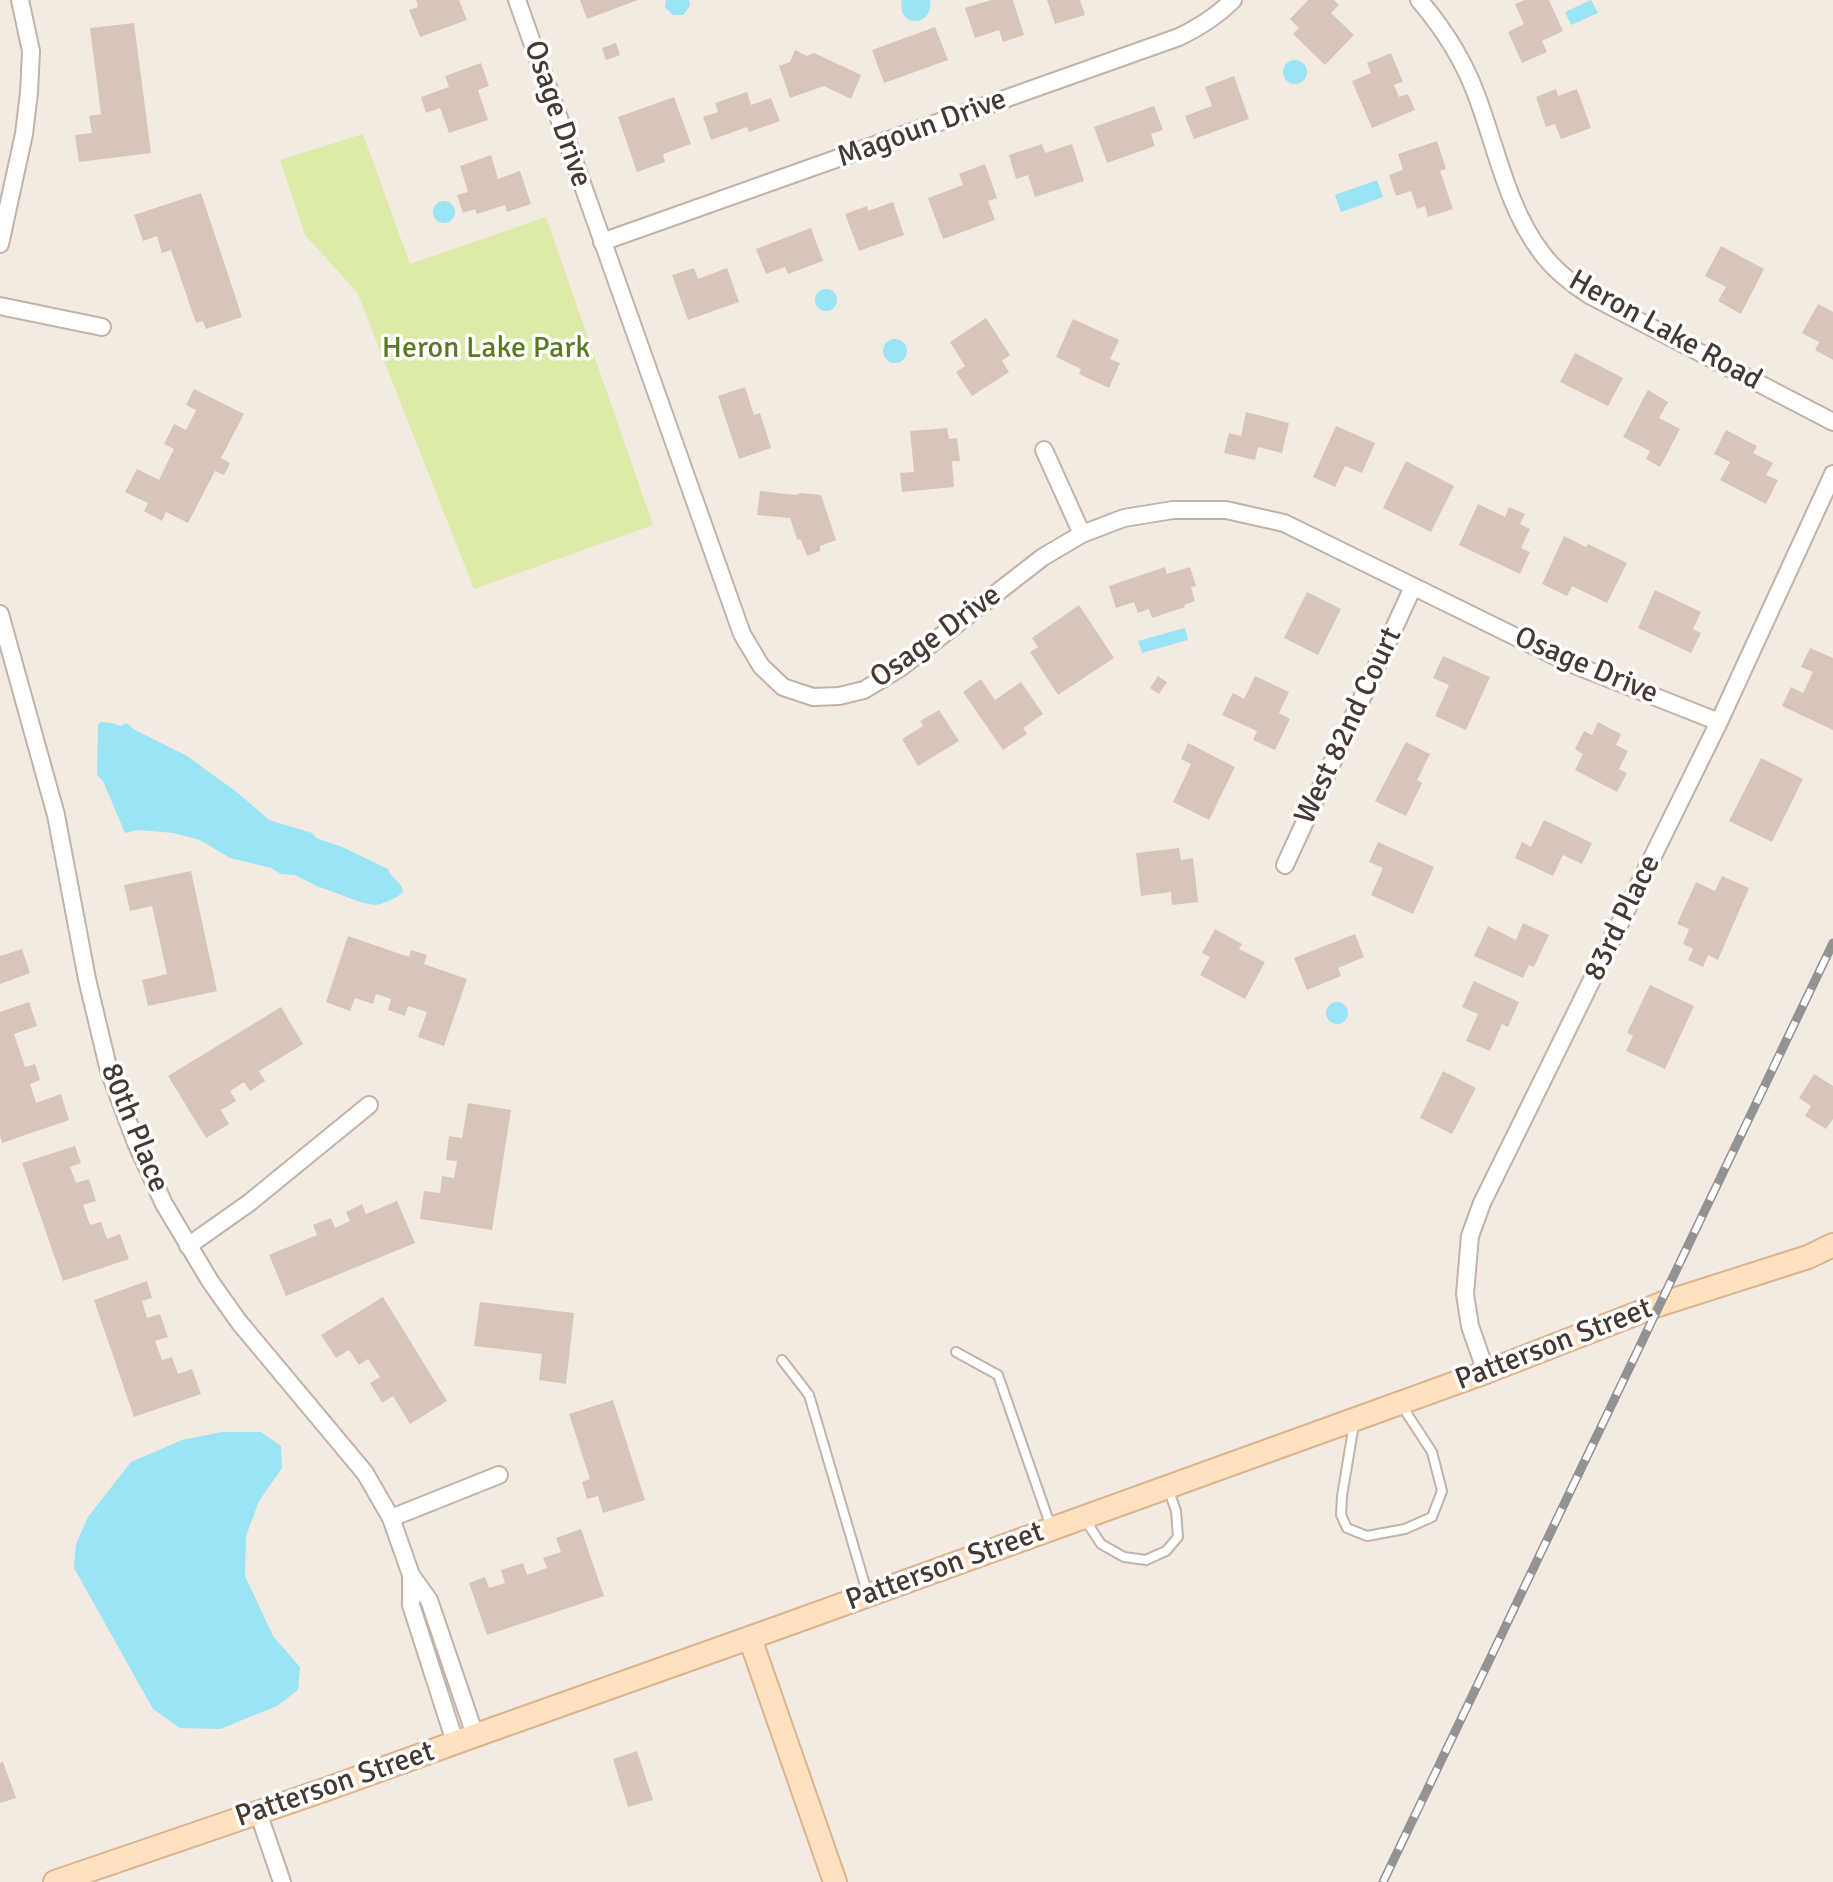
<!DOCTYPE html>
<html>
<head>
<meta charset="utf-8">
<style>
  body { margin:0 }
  canvas { display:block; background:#f3eae2 }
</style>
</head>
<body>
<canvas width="1833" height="1882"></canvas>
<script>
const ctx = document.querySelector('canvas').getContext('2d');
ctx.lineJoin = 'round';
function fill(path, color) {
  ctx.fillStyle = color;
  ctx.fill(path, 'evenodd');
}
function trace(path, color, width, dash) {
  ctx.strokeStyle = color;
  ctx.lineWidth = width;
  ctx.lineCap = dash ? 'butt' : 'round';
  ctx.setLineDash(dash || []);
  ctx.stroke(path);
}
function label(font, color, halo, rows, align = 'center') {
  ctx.font = font + ' Signika,sans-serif';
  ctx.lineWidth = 7;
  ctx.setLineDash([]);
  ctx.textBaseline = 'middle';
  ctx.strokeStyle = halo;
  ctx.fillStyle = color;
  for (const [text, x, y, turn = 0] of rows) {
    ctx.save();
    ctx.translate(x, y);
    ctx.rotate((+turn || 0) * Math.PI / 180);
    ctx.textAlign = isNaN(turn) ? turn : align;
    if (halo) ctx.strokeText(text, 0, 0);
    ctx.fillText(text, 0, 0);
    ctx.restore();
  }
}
fill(new Path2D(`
  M363,134L410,264L546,217L653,525L474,589L357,292L305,235L280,160Z`), '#dceba7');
fill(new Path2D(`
  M666,0H689L690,6L683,15H673L665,7Z
  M902,0H930C934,28 896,28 902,0Z
  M1591,0L1598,13L1571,25L1565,12Z
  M1283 72a12 12 0 1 1 24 0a12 12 0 1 1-24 0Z
  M1377,180L1383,197L1341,212L1335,195Z
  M433 212a11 11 0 1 1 22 0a11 11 0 1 1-22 0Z
  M815 300a11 11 0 1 1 22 0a11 11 0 1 1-22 0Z
  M883 351a12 12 0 1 1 24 0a12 12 0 1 1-24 0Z
  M1185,628L1188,640L1142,653L1138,641Z
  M101,722L111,723L121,726L126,723L135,730L187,756L238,793L269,820L312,833L316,838L342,847L388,869C391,879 402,881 403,892L397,897L381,904L375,905L363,903L317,886L295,875L281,874L271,868L230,858L200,840L174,833L138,830L125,833L103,781L97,775L98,725Z
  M1326 1013a11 11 0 1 1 22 0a11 11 0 1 1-22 0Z
  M222,1432H261L281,1446L282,1468L259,1501L246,1536L245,1576L273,1636L300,1667L298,1690L277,1706L220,1729L180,1728L153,1709L74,1568L76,1544L88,1517L131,1462L182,1440Z`), '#99e4f5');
fill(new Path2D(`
  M416,0H459L467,20L420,37L409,10L418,7Z
  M580,0H638L587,19Z
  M991,0H1013L1024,35L1003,42L999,30L975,38L965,8Z
  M1047,0H1080L1085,15L1055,24Z
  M1308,0H1334L1339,5L1331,13L1354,35L1325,65L1293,34L1299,28L1290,19Z
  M1525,0H1549L1563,31L1542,41L1547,52L1522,63L1508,32L1524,24L1515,4Z
  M134,23L151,153L79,162L75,135L92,133L89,116L101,114L90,28Z
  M935,27L948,60L884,83L872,50Z
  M616,43L620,55L606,60L602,48Z
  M795,50L807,56L814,53L861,75L851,99L824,86L790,98L779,66L790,62Z
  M1391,53L1403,82L1394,85L1399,97L1408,94L1415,110L1372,128L1352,81L1371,73L1367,63Z
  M481,63L489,86L478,90L488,120L449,133L440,108L426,113L421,97L449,87L445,76Z
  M1234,76L1249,119L1194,139L1185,116L1212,106L1205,87Z
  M1556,89L1558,96L1577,89L1591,128L1561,139L1555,124L1546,127L1536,97Z
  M747,92L751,105L771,98L780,121L749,132L747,127L711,140L703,117L718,112L715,103Z
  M674,97L691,144L663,154L665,162L637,172L618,117Z
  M1154,106L1163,130L1151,134L1155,146L1107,163L1094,127Z
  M1437,141L1446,169L1440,171L1453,209L1428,217L1425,206L1417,209L1411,191L1396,196L1389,175L1403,170L1398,154Z
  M1042,144L1045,153L1072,144L1084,181L1035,197L1028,175L1016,179L1009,155Z
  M491,155L498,179L520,171L531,204L507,212L505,205L477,214L475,209L463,213L457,195L468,192L460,166Z
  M985,164L997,198L988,201L995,220L943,239L928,198L963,185L959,174Z
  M201,193L242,317L206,329L203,321L196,323L171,250L162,253L157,236L143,241L134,215Z
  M893,202L904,235L859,251L845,214L867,206L868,211Z
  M811,228L823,261L788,274L785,267L766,274L756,249Z
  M1721,246L1764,269L1741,314L1718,301L1726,287L1705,276Z
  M694,268L698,279L727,268L739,302L688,320L672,275Z
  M1818,304L1833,312V360L1815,350L1819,342L1802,333Z
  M986,318L1010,355L1002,361L1009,372L972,396L956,372L965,366L950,342Z
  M1073,319L1119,340L1110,359L1120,363L1109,388L1079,374L1081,369L1056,357Z
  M1575,353L1623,378L1608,406L1560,382Z
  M745,387L754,415L760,413L771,448L739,459L718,396Z
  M194,389L244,414L221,458L230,463L224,475L215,471L188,523L166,512L162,521L144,511L148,503L125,492L137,469L159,480L174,449L164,444L174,424L186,430L196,410L186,405Z
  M1648,390L1668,402L1659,418L1680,429L1660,467L1646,459L1650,451L1623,437Z
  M1246,412L1289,423L1282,453L1258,447L1255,460L1224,453L1229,433L1241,436Z
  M1336,426L1375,443L1362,473L1345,466L1335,487L1313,477Z
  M947,428L949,439L957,438L960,461H952L954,487L902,492L900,473L914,472L910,431Z
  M1726,430L1757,446L1753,453L1773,463L1766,475L1778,480L1766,504L1720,480L1730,462L1714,454Z
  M1406,461L1454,486L1431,532L1383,508Z
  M760,491L795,495L801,493L821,495L836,540L820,546V551L807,556L801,540L797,539L790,518L757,515Z
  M1478,504L1505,517L1509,507L1525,514L1520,524L1530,529L1521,548L1530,552L1520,574L1459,545Z
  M1564,536L1586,547L1588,544L1627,563L1607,603L1572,586L1567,596L1542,584Z
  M1165,567L1167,574L1190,567L1196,586L1191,587L1195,601L1184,605L1185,607L1152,618L1149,609L1138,613L1134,602L1116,608L1109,586Z
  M1655,590L1701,612L1693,629L1701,633L1691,653L1638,628Z
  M1307,592L1341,609L1318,655L1284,638Z
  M1079,605L1114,658L1058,695L1030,652L1038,647L1032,638Z
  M1810,648L1833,658V730L1782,706L1791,687L1803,693L1813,672L1801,667Z
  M1443,656L1490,677L1466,730L1435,716L1449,685L1433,678Z
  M1158,676L1167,682L1159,694L1150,688Z
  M1255,676L1289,692L1279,713L1290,719L1275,750L1253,740L1257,731L1222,715L1233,693L1244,699Z
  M981,679L995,700L1021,682L1043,714L1023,728L1027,734L1003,750L963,692Z
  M939,710L959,741L918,766L902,739L923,726L920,721Z
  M1598,722L1621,734L1616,745L1628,751L1619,769L1627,773L1617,792L1575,770L1583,754L1575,749L1584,731L1592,735Z
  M1406,742L1430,754L1417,780L1422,783L1406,816L1375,801Z
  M1188,743L1235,767L1209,820L1173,802L1191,764L1181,759Z
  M1761,758L1803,779L1772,842L1729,821Z
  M1544,820L1592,843L1582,864L1563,855L1553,876L1515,858L1522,842L1531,847Z
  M1378,842L1434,867L1413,914L1371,895L1383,868L1369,862Z
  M1179,848L1181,860L1193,858L1198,902L1172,905L1171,892L1141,896L1136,853Z
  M191,871L217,991L148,1006L142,980L167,974L152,906L130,911L124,885Z
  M1722,876L1749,888L1718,960L1708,955L1703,967L1688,960L1693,949L1683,944L1689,929L1677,924L1696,882L1715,891Z
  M1523,923L1549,935L1534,967L1529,965L1523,978L1474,956L1488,926L1516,940Z
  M1215,929L1242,944L1239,949L1265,962L1245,999L1200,975L1210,957L1202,953Z
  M1355,934L1364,957L1338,968L1341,976L1307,990L1294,958Z
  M348,936L409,957L411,950L427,955L424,964L467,979L444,1046L418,1037L427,1012L408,1006L405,1016L388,1010L391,999L376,994L373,1004L355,998L350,1011L326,1002Z
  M22,949L30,973L0,984V956Z
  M1474,981L1519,1002L1508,1027L1502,1024L1490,1051L1466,1041L1478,1014L1462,1007Z
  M1650,985L1694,1006L1665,1069L1626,1051L1633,1036L1627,1033Z
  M29,1002L37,1026L14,1034L25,1067L35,1064L40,1080L30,1084L36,1103L61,1094L69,1120L2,1143L0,1136V1012Z
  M281,1007L303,1044L259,1071L265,1081L250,1091L244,1082L230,1091L236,1101L221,1110L229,1124L206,1138L168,1076Z
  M1443,1071L1476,1088L1452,1134L1420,1118Z
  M1814,1074L1833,1086V1119L1826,1129L1805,1116L1811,1106L1799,1098Z
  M468,1103L511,1110L492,1230L420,1219L424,1191L440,1193L442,1176L454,1178L457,1161L446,1160L449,1136L462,1138Z
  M75,1146L81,1163L70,1167L76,1183L89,1179L96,1201L83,1205L90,1225L101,1222L107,1239L120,1234L129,1259L63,1281L22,1163Z
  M397,1201L415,1243L286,1296L269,1255L317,1235L313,1225L331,1218L335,1228L350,1221L346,1212L362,1204L366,1214Z
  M147,1281L152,1298L142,1301L147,1318L160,1314L168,1337L155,1341L162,1360L172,1357L178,1374L192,1369L201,1394L134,1417L94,1300Z
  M383,1297L447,1401L410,1424L393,1396L382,1403L370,1383L380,1377L368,1359L359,1365L349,1350L336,1358L321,1335Z
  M480,1302L574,1313L566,1384L539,1380L542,1354L474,1346Z
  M613,1400L645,1500L603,1513L598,1496L587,1499L582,1482L590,1479L569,1414Z
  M581,1529L604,1596L487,1635L469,1583L485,1577L489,1588L505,1583L501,1570L523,1563L527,1575L547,1568L543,1558L561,1552L556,1538Z
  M637,1751L653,1800L628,1807L613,1759Z
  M3,1762L16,1798L0,1803V1763Z`), '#d8c5ba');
const lane = new Path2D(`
  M956,1352L998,1375L1051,1527
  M782,1360L809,1395L868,1595
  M1354,1424L1342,1496L1341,1515L1347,1528L1367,1536L1405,1529L1432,1517L1442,1491L1432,1452L1400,1403
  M1086,1521L1101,1544L1124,1557L1146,1560L1166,1551L1178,1537L1176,1511L1168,1488`);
const street = new Path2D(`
  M517,0L742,634L761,666L783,687L813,697L839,696L864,690L900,668L1043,557L1082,534L1124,518L1173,510H1226L1284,523L1567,662L1719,722
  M1419,0C1443,28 1463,59 1476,94C1496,146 1507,207 1541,252C1554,270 1572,284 1591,296L1833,422
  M602,242L1179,37C1200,27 1217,16 1233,0
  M0,244L24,134L29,93L31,51L20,0
  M0,306L102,327
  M1044,450L1082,534
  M0,614L56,815L87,979L109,1071L136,1143L164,1204L210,1281L239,1322L365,1473L391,1518L411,1575L429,1600L475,1735
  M1285,865L1413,587
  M188,1246L249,1203L369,1105
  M1486,1372L1470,1326L1465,1294L1470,1236L1482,1203L1719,722L1833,474
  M391,1518L499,1475
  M411,1575V1605L455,1742
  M258,1812L282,1882`);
const secondary = new Path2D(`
  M750,1638L835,1882
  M55,1882L327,1789L468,1738L780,1627L1486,1372L1661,1304L1808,1257L1833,1245`);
trace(lane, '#c2b2a7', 12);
trace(street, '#c2b2a7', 20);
trace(secondary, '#dab590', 26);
trace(lane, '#fff', 8);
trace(street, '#fff', 16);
trace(secondary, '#ffe1c0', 22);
const rail = new Path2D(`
  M1383,1882L1833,943`);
trace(rail, '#939393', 9);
trace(rail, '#fff', 6, [18]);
label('30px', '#453932', '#fff', [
  ["Osage Drive",557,114,71],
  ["Magoun Drive",922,129,-20],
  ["Heron Lake Road",1665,331,29],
  ["Osage Drive",936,637,-36],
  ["Osage Drive",1586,666,23],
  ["West 82nd Court",1349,726,-65],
  ["83rd Place",1623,918,-64],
  ["80th Place",134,1128,68],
  ["Patterson Street",1554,1345,-21],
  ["Patterson Street",945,1567,-20],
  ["Patterson Street",335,1785,-19]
]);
label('30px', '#577a22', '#fff', [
  ["Heron Lake Park",486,349]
]);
</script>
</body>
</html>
